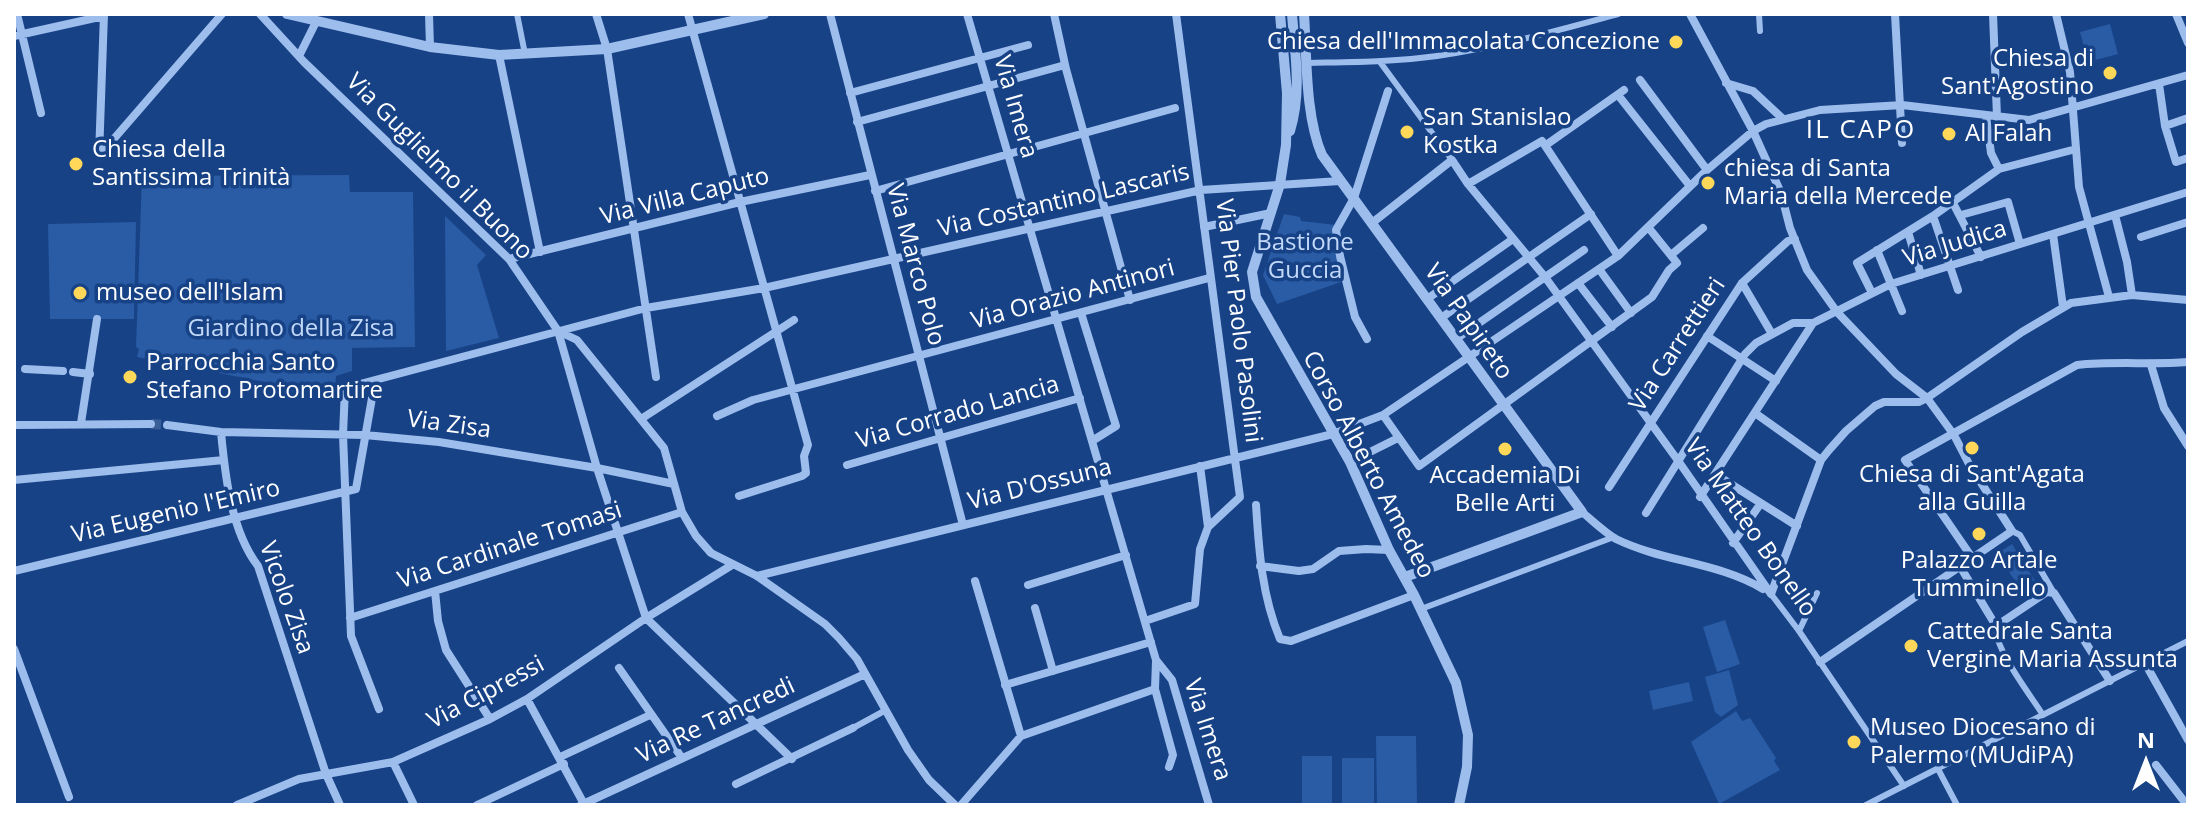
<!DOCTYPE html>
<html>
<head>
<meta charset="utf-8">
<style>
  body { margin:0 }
  #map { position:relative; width:2202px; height:819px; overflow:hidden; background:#174286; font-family:"Open Sans",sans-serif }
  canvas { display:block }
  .frame { position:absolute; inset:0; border:16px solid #fff; pointer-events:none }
  .north { position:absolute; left:2106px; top:723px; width:80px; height:80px; -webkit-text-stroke:6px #174286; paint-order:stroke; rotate:0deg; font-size:22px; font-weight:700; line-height:32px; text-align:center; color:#fff }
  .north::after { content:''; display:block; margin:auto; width:28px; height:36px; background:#fff; clip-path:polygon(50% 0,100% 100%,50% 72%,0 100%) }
</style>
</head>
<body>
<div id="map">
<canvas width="2202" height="819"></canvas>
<div class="frame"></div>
<div class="north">N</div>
</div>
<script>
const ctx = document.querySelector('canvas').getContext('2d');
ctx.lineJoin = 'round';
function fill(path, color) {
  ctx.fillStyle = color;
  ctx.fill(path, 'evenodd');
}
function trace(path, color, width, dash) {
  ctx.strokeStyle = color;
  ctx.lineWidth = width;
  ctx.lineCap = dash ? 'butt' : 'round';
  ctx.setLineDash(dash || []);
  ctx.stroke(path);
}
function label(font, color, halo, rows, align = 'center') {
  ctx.font = font + ' "Open Sans",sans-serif';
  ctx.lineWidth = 7;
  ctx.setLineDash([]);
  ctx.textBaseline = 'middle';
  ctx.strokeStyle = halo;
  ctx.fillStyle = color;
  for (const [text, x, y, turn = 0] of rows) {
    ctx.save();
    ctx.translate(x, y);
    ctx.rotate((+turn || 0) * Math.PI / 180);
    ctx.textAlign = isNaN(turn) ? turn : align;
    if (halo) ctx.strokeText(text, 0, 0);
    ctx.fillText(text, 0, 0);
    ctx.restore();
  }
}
fill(new Path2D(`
  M2110,24L2118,54L2088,62L2080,32Z
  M349,175L350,192H413L415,347L352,348V371L336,376L335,401L297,400L290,387L137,357L139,349L136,347L142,176Z
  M1284,214L1300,217L1301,221L1336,225L1341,282L1277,304L1263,275Z
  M445,216L486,255L477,265L499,338L446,351Z
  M136,222L134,319H50L48,224Z
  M2012,544L2039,587L2029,593C2017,581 2006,576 2006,557L2001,551Z
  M1725,620L1740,664L1717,672L1703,627Z
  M1729,670L1738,705L1721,717L1715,712L1705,677Z
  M1689,682L1693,701L1653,710L1649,691Z
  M1736,711L1742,721L1750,718L1776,758L1774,761L1780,770L1719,804L1691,742Z
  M1376,736H1416L1417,805H1377Z
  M1302,756H1332V805H1302Z
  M1342,758H1374V805H1342Z`), '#2a5ba5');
trace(new Path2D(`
  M151,424L167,425`), '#3a5e98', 10, [10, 5]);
trace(new Path2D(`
  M517,14L525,54
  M1759,14L1760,31
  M1380,62L1452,160
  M1308,63C1351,62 1394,62 1437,56C1499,47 1559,30 1618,14
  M1427,126L1443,115
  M2012,531L2020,535L2054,593
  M1771,594L1799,631L1904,786
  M1421,609L1614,537
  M1996,626C1993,647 2031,696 2043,715
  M1799,631L1817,593
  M853,728L886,710
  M1938,769L1957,805
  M1866,805L2188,641`), '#9dbded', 6);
trace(new Path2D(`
  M17,14L41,113
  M260,14L304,62L509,259L558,331L577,340L664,448L682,512L696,536L711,553L757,576L825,624L839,638L857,659L908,750L929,780L955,805
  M429,14L430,47
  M596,14L607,49L656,377
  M688,14L808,445L804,456L806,473L802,476L739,496
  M830,14L963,525
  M967,14L1156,660L1172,680L1209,805
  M1054,14L1066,69L1130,300
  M1690,14L1753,131L1781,193L1790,228L1807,270L1837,312L1896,374L1927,398L1954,435L1969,464L2012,531L1820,662
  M1895,14L1902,143
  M1993,14L1997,117
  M2056,14L2070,72L2079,187L2109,297
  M2176,14L2188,43
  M14,36L104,16
  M499,55L540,252
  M299,56L316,22
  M1640,80L1707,170
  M1726,83L1753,91L1783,119
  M2159,84L2165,126L2176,162L2188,158
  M850,93L1028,45
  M1618,95L1690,186
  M1986,116L1991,153L1999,169
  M857,122L1065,65
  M2165,126L2188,118
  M1546,145L1624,90
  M99,156L222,14
  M99,156L104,14
  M1468,184L1542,141L1618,256
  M875,191L1175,108
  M1953,203L1981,257
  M1961,215L2008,202L2020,244
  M2115,215L2127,262L2132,295
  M1933,216L1958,290
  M1372,223L1452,160L1468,184L1545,277L1679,462L1771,594
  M1204,227L1271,213
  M1908,232L1921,275
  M2053,234L2063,307
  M2141,237L2188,222
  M1877,250L1902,311
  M1671,255L1703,228
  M509,259L740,202L870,175
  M1599,269L1631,313
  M1578,283L1612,327
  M1742,283L1772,334
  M1872,293L1857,263L1933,216L1999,169L2076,149
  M1427,299L1513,239
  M1081,313L1116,426L1092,441
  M1441,318L1591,214
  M558,331L597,468L646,618L792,759
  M1707,336L1776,381
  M1367,339L1355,317L1340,256L1336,230L1354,198L1388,91
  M1456,339L1584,250
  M2151,365L2164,408L2188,446
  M25,369L63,371
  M73,372L90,374
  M1755,413L1821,460
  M1383,415L1419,466L1652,297L1669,270L1677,263L1648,227
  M717,416L753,400L1209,278
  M641,419L794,320
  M81,423L97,319
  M14,425L151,424
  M167,425L221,432L365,435L439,442L597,468L674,484
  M221,432C225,475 231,531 258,566L326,774L340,805
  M1350,462L1398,438
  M847,465L1080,398
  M1200,466L1208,527
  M1715,474L1797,526
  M14,480L224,460
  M1609,487L1742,283L1788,241L1795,239
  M1700,497L1813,323L1891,284L2188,192
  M1256,505C1259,552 1262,596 1280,639L1291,641L1414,595
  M1582,512C1593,521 1604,532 1616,539C1663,562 1718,562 1763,589
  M1646,513L1745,354L1756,343L1793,323H1813
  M1733,543L1761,503
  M1973,559L1905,460L2077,365C2114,361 2151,365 2188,362
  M1260,566L1299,571L1313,569L1339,551L1366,549L1389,550
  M1961,568L1996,626L2047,592L2054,593L2110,681
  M14,571L356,489L375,381
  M757,576L1333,434L1383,415L1618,256L1707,170L1753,131L1766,124L1820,110L1902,105L2029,120L2188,75
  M975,581L1021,736
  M1028,585L1126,555
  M435,591L438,621L446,650L490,719
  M1771,594L1821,460L1829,450L1846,431L1875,406L1884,402H1919L1927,398L2022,332L2071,303L2132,295L2188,300
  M1035,608L1053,671
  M350,618L682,512
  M1145,621L1195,604L1200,549L1208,527L1240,497L1176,14
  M14,649L69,797
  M1156,661L1155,689L1173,755L1169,767
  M2145,663L2188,740
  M619,668L682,758
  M1005,685L1151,642
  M527,699L584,804
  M379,709L351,636L343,435L345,388L646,308L764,288L1201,190L1340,181
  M560,757L650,715
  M393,762L414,805
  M2156,765L2187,805
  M736,784L853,728
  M237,805L299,779L393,762L490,719L527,699L646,618L732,565
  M477,805L564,764
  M581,805L865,674
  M961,805L1021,736L1155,689`), '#9dbded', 8);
trace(new Path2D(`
  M287,14L430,47L499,55L607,49L764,14
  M1280,14L1287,93L1286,145L1280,184L1252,272L1256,297L1350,462L1389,550L1414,595L1456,683L1468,735L1467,767L1459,805
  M1304,14C1307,57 1305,116 1322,155L1582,512L1405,577
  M1290,131C1302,92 1295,54 1292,14`), '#9dbded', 10);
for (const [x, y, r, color] of [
  [1676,42,8,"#ffd859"],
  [2110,73,8,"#ffd859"],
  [1407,132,8,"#ffd859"],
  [1949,134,8,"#ffd859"],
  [76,164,8,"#ffd859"],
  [1708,183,8,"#ffd859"],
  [80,293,8,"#ffd859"],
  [130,377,8,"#ffd859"],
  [1972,448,8,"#ffd859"],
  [1505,449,8,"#ffd859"],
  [1979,534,8,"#ffd859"],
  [1911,646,8,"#ffd859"],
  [1854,742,8,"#ffd859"]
]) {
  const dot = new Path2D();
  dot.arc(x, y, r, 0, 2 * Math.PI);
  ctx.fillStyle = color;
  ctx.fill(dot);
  trace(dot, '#174286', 3);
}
label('24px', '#fff', '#174286', [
  ["Chiesa dell'Immacolata Concezione",1660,42,"right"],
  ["Chiesa di",2094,59,"right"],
  ["Sant'Agostino",2094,87,"right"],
  ["San Stanislao",1423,118],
  ["Kostka",1423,146],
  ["Al Falah",1965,134],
  ["Chiesa della",92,150],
  ["Santissima Trinità",92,178],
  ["chiesa di Santa",1724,169],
  ["Maria della Mercede",1724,197],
  ["museo dell'Islam",96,293],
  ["Parrocchia Santo",146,363],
  ["Stefano Protomartire",146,391],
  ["Chiesa di Sant'Agata",1972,475,"center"],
  ["alla Guilla",1972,503,"center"],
  ["Accademia Di",1505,476,"center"],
  ["Belle Arti",1505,504,"center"],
  ["Palazzo Artale",1979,561,"center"],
  ["Tumminello",1979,589,"center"],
  ["Cattedrale Santa",1927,632],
  ["Vergine Maria Assunta",1927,660],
  ["Museo Diocesano di",1870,728],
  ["Palermo (MUdiPA)",1870,756]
], 'left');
label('24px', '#fff', '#174286', [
  ["Via Imera",1015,107,74],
  ["Via Guglielmo il Buono",439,167,45],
  ["Via Villa Caputo",685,197,-14],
  ["Via Costantino Lascaris",1064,201,-13],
  ["Via Judica",1955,244,-17],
  ["Via Marco Polo",915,265,75],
  ["Via Orazio Antinori",1073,295,-15],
  ["Via Pier Paolo Pasolini",1238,321,83],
  ["Via Papireto",1468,322,55],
  ["Via Carrettieri",1678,345,-57],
  ["Via Corrado Lancia",958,413,-16],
  ["Via Zisa",449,425,8],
  ["Corso Alberto Amedeo",1368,465,62],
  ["Via D'Ossuna",1040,485,-14],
  ["Via Eugenio l'Emiro",176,512,-13],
  ["Via Matteo Bonello",1750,528,55],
  ["Via Cardinale Tomasi",510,546,-18],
  ["Vicolo Zisa",286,598,70],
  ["Via Cipressi",486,693,-28],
  ["Via Re Tancredi",716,721,-25],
  ["Via Imera",1207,730,72]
]);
label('24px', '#c3d9fa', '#174286', [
  ["Bastione",1305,243],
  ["Guccia",1305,271],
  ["Giardino della Zisa",291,329]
]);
ctx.letterSpacing = '2px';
label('26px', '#fff', '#174286', [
  ["IL CAPO",1861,131]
]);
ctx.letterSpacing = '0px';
</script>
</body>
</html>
